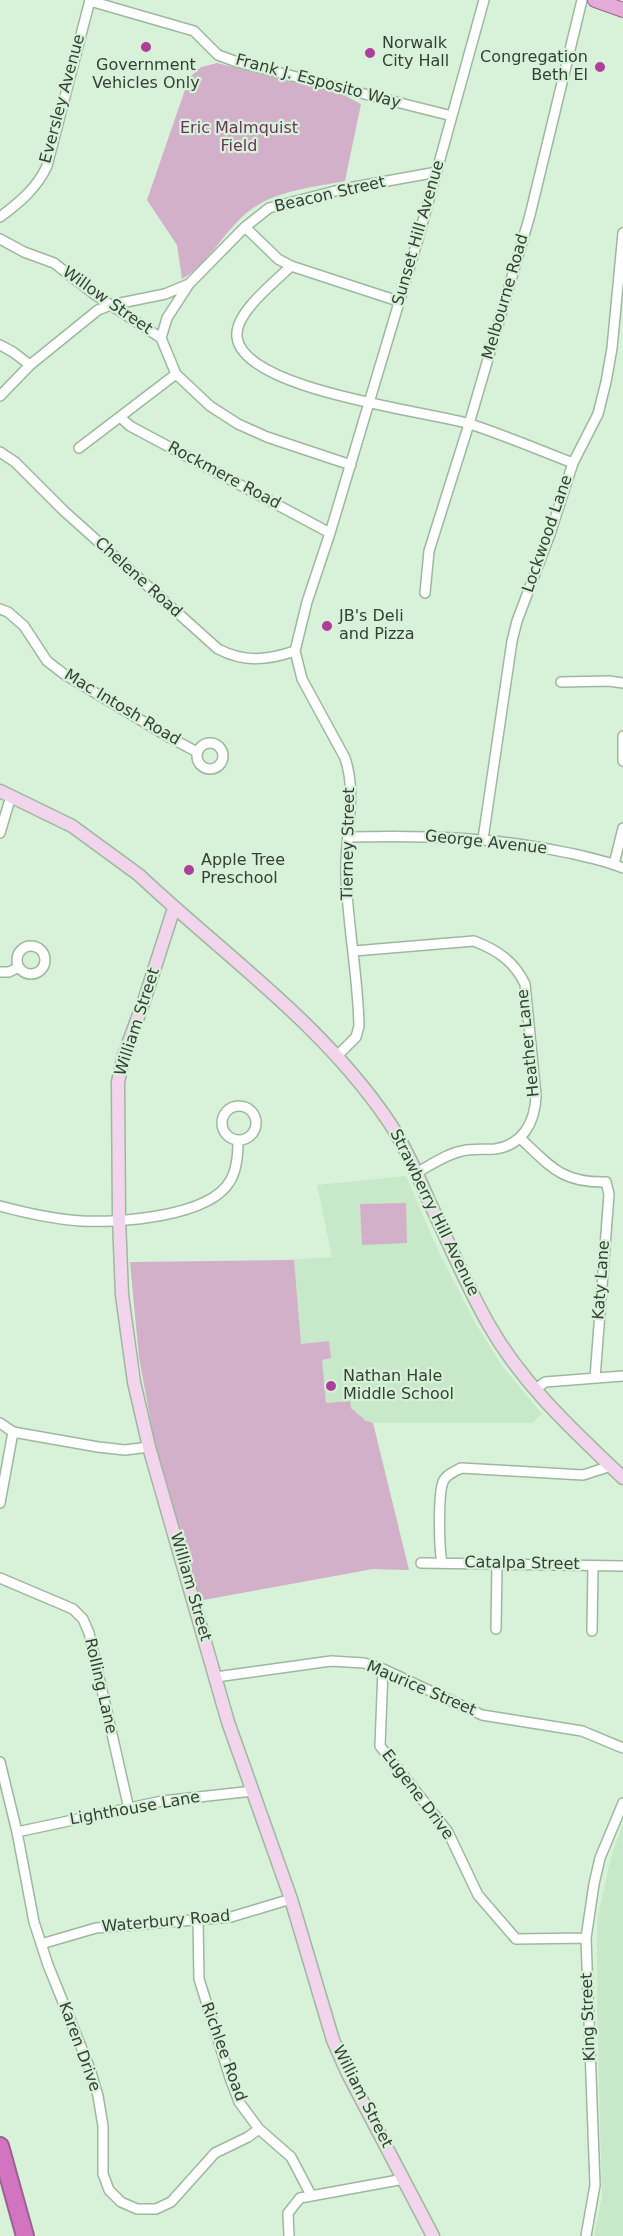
<!DOCTYPE html>
<html>
<head>
<meta charset="utf-8">
<style>
  body { margin:0 }
  canvas { display:block; background:#d7f2d8 }
</style>
</head>
<body>
<canvas width="623" height="2236"></canvas>
<script>
const ctx = document.querySelector('canvas').getContext('2d');
ctx.lineJoin = 'round';
function fill(path, color) {
  ctx.fillStyle = color;
  ctx.fill(path, 'evenodd');
}
function trace(path, color, width, dash) {
  ctx.strokeStyle = color;
  ctx.lineWidth = width;
  ctx.lineCap = dash ? 'butt' : 'round';
  ctx.setLineDash(dash || []);
  ctx.stroke(path);
}
function label(font, color, halo, rows, align = 'center') {
  ctx.font = font + ' "DejaVu Sans",sans-serif';
  ctx.lineWidth = 4.5;
  ctx.setLineDash([]);
  ctx.textBaseline = 'middle';
  ctx.strokeStyle = halo;
  ctx.fillStyle = color;
  for (const [text, x, y, turn = 0] of rows) {
    ctx.save();
    ctx.translate(x, y);
    ctx.rotate((+turn || 0) * Math.PI / 180);
    ctx.textAlign = isNaN(turn) ? turn : align;
    if (halo) ctx.strokeText(text, 0, 0);
    ctx.fillText(text, 0, 0);
    ctx.restore();
  }
}
fill(new Path2D(`
  M406,1176L437,1248L475,1323L502,1366L542,1414L532,1423H373L409,1570L373,1569L156,1450L139,1357L130,1262H248L332,1257L317,1185Z
  M623,1823V2236H594L602,2197L597,2012V1920L611,1857Z`), '#c8e9c9');
fill(new Path2D(`
  M217,63L344,95L361,104L345,181C309,188 268,191 241,218C221,237 206,265 182,279L177,245L147,200L189,78L201,67Z
  M406,1203L407,1243L362,1245L360,1204Z
  M294,1260L301,1344L329,1341L331,1358L322,1360L326,1403L350,1401L351,1408L366,1421L373,1423L409,1570L373,1569L198,1601L156,1450L139,1357L130,1262Z`), '#d2b0ca');
const street = new Path2D(`
  M90,1L194,31L218,55L237,62L452,116
  M0,217C19,203 37,188 47,166L90,0
  M245,227L278,259L291,266L398,301
  M0,239L24,252L54,263L94,294L161,338L176,374L210,406L238,424L267,437L351,465
  M291,266C275,282 234,313 237,337C243,390 425,411 470,424C504,435 539,450 573,463
  M161,338L167,318L189,284
  M0,345L13,352L30,365
  M0,396L30,365L98,310L111,305L165,294L189,284L245,227L269,208L343,189L437,172
  M120,417L130,426L330,533
  M79,448L176,374
  M0,452L15,462L64,511L218,649C245,663 268,660 295,651
  M425,593L429,551L469,424L530,215L582,0
  M0,609L8,612L24,626L47,661L64,674L169,737L197,752
  M561,682L609,681L623,683
  M623,736V761
  M197 756a13 13 0 1 1 26 0a13 13 0 1 1-26 0Z
  M0,833L11,796
  M348,837C423,835 496,837 569,853C587,857 606,861 623,868
  M483,839L512,641L517,621L550,534L573,463L598,414L606,382L612,348L623,233
  M614,864L623,828
  M17 960a14 14 0 1 1 28 0a14 14 0 1 1-28 0Z
  M354,951L474,941C497,950 514,961 525,984L536,1096C535,1122 523,1145 495,1149C484,1150 473,1148 462,1151C446,1154 431,1165 416,1173
  M0,972H9L19,967
  M337,1056L356,1037L359,1026C358,976 348,927 346,877C344,837 358,796 345,758L302,679L295,651L307,602L330,533L418,239L484,0
  M222 1123a17 17 0 1 1 34 0a17 17 0 1 1-34 0Z
  M520,1138C551,1167 562,1183 606,1182L609,1194L595,1378
  M0,1206C26,1213 54,1219 81,1221C118,1223 210,1217 230,1181C237,1170 238,1153 238,1141
  M536,1389L545,1382L623,1376
  M0,1423L13,1432L98,1447L125,1450L149,1447
  M0,1503L13,1432
  M442,1562C439,1549 438,1494 443,1482C446,1474 454,1472 461,1468L583,1475L611,1466
  M421,1563L623,1566
  M0,1578L73,1609L83,1619L89,1633L129,1809
  M496,1629L497,1564
  M592,1631L593,1566
  M383,1669L380,1746L448,1832L478,1895L516,1939L586,1938
  M216,1677L331,1661L364,1663L383,1669L482,1715L582,1731L623,1748
  M0,1762L17,1832L34,1922L48,1965L90,2069L98,2096L103,2126V2174L109,2190L121,2202L137,2209H156L171,2202L215,2153L248,2137L259,2129
  M17,1832L162,1801L253,1791
  M198,1920L199,1979L230,2078L239,2102L259,2129L291,2157L311,2195
  M41,1944L96,1928L231,1917L291,1899
  M289,2236L288,2213L300,2198L404,2179
  M586,2236L595,2185L586,1938L594,1884L600,1858L623,1803`);
const secondary = new Path2D(`
  M0,791L72,826L139,875C225,956 322,1023 389,1122C405,1146 417,1173 428,1199C448,1241 466,1285 489,1325C523,1385 574,1431 623,1478
  M174,908L145,998L124,1055L118,1082L119,1219L122,1295L134,1382L149,1447L228,1722L291,1899L333,2040L347,2072L433,2236`);
const primary = new Path2D(`
  M595,0L623,10`);
const highway = new Path2D(`
  M0,2146L25,2236`);
trace(street, '#9eb89f', 12);
trace(secondary, '#9eb89f', 15);
trace(primary, '#9b628f', 16);
trace(highway, '#9b628f', 20);
trace(street, '#fff', 9);
trace(secondary, '#f2d5ec', 12);
trace(primary, '#e4acd9', 14);
trace(highway, '#d274c0', 16);
for (const [x, y, r, color] of [
  [146,47,6,"#ad3e9b"],
  [370,53,6,"#ad3e9b"],
  [600,67,6,"#ad3e9b"],
  [327,626,6,"#ad3e9b"],
  [189,870,6,"#ad3e9b"],
  [331,1386,6,"#ad3e9b"]
]) {
  const dot = new Path2D();
  dot.arc(x, y, r, 0, 2 * Math.PI);
  ctx.fillStyle = color;
  ctx.fill(dot);
  trace(dot, '#d7f2d8', 2);
}
label('16px', '#354035', '#d7f2d8', [
  ["Norwalk",382,44],
  ["City Hall",382,62],
  ["Congregation",588,58,"right"],
  ["Beth El",588,76,"right"],
  ["Government",146,66,"center"],
  ["Vehicles Only",146,84,"center"],
  ["JB's Deli",339,617],
  ["and Pizza",339,635],
  ["Apple Tree",201,861],
  ["Preschool",201,879],
  ["Nathan Hale",343,1377],
  ["Middle School",343,1395]
], 'left');
label('16px', '#354035', '#d7f2d8', [
  ["Frank J. Esposito Way",318,82,15],
  ["Eversley Avenue",63,99,-75],
  ["Beacon Street",330,195,-13],
  ["Sunset Hill Avenue",419,233,-74],
  ["Melbourne Road",506,297,-74],
  ["Willow Street",107,301,35],
  ["Rockmere Road",224,476,28],
  ["Lockwood Lane",548,534,-71],
  ["Chelene Road",138,578,42],
  ["Mac Intosh Road",122,708,31],
  ["George Avenue",486,843,6],
  ["Tierney Street",349,844,-89],
  ["William Street",138,1022,-72],
  ["Heather Lane",529,1043,-96],
  ["Strawberry Hill Avenue",434,1213,64],
  ["Katy Lane",602,1280,-86],
  ["Catalpa Street",522,1564,1],
  ["William Street",190,1587,74],
  ["Rolling Lane",100,1686,77],
  ["Maurice Street",421,1689,23],
  ["Eugene Drive",417,1795,53],
  ["Lighthouse Lane",135,1809,-10],
  ["Waterbury Road",166,1922,-5],
  ["King Street",589,2017,-92],
  ["Karen Drive",79,2047,70],
  ["Richlee Road",223,2052,70],
  ["William Street",362,2097,63]
]);
label('16px', '#6d3262', '#d7f2d8', [
  ["Eric Malmquist",239,129],
  ["Field",239,147]
]);
</script>
</body>
</html>
